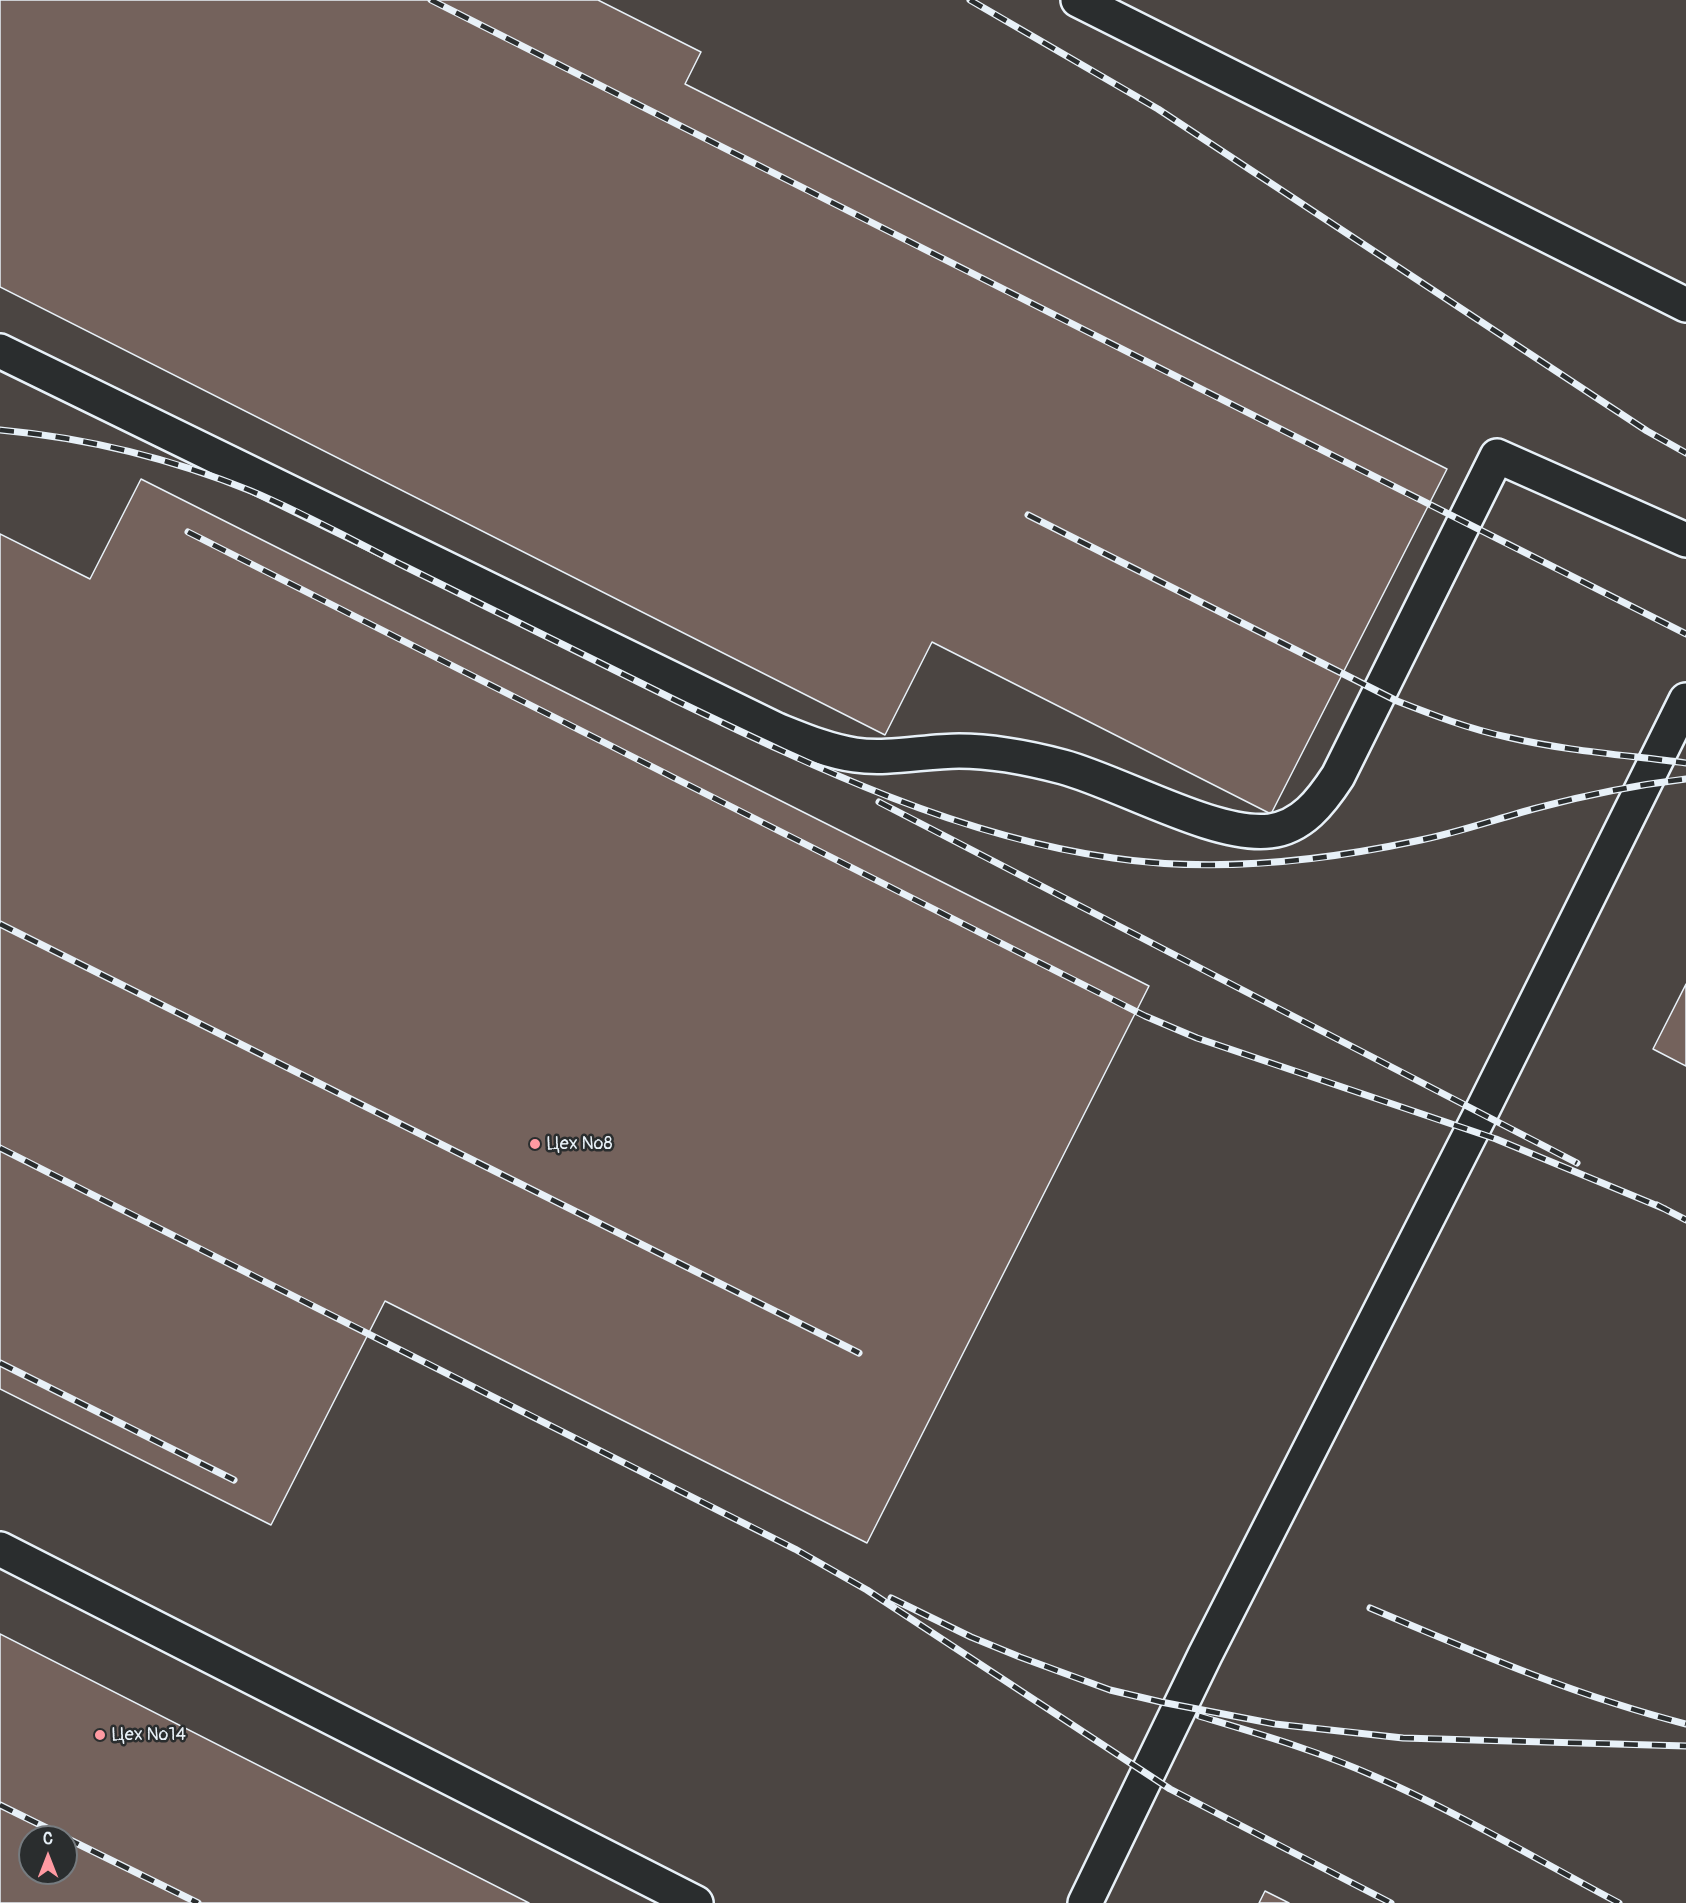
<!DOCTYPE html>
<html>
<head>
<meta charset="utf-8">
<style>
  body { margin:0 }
  #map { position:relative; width:1686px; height:1903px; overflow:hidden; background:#393837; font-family:Pangolin,sans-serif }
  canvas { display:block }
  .north { position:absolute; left:18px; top:1825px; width:60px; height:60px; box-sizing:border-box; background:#2a2d2e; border:2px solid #767b7f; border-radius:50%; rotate:0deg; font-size:16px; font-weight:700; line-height:24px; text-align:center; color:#e8f1f8 }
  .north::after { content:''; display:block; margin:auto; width:21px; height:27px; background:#ff9aa2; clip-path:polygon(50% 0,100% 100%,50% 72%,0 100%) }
</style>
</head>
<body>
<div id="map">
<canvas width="1686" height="1903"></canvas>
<div class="north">С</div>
</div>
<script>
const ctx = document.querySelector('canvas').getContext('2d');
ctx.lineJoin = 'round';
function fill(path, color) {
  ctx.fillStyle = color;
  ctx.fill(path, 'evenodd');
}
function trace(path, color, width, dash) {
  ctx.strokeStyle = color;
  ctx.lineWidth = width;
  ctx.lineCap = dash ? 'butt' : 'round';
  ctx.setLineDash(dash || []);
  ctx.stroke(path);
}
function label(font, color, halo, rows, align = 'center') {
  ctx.font = font + ' Pangolin,sans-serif';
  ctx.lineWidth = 5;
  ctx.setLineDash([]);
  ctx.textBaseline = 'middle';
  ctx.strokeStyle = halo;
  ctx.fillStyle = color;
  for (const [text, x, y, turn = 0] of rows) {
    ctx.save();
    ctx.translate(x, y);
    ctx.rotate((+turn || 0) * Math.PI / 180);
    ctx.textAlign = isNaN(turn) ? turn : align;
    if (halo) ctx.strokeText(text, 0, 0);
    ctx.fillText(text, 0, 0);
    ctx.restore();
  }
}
fill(new Path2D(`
  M0,0H1686V1903H0ZM30,1837H66V1873H30Z`), '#4b4542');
const building = new Path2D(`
  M0,0H598L701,52L685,84L1447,469L1271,814L932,642L885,735L0,287Z
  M141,479L1149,986L867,1543L385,1301L271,1525L0,1389V534L90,579Z
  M1686,984V1066L1653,1049Z
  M0,1634L529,1903H0ZM30,1837H66V1873H30Z
  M1265,1891L1289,1903H1259Z`);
fill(building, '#74625c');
trace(building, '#e8f1f8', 1.5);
const minor = new Path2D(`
  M1078,0L1686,305
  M0,351L777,730C802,740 828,751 855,755C888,760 926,751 959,751C994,751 1029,758 1063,767C1119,782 1216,838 1270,831C1302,827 1321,802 1338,776L1497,456L1686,540
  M0,1549L696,1903
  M1085,1903L1205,1655L1481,1113L1686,700`);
trace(minor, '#e8f1f8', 38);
trace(minor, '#2a2d2e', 33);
const rail = new Path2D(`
  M431,0L1686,634
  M970,0L1158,109L1647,431L1686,453
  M0,430C87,438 170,458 251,491C303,513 354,541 404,566C495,611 586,656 677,701C818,769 957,836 1113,858C1214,873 1317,862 1416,841C1457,833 1496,819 1537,808C1586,795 1636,785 1686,779
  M1028,515L1397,701C1433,715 1469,729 1507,737C1566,751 1626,755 1686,763
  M188,532L1145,1016L1197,1038L1496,1139L1665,1209
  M879,802L1577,1163
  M0,924L859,1353
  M0,1148L795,1549L867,1590L1170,1789L1391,1903
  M1657,1205L1686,1220
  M0,1363L234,1480
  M891,1598L971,1637L1020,1657L1110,1690L1161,1702L1275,1724L1403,1738L1686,1746
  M1370,1608C1474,1652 1576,1696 1686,1724
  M1199,1716C1259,1734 1319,1751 1376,1777C1459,1813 1538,1860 1619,1903
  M0,1805L65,1837
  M66,1838L198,1903`);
trace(rail, '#e8f1f8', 7);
trace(rail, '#2a2d2e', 4.5, [14]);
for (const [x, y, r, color] of [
  [535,1144,6,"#ff9aa2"],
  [100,1735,6,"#ff9aa2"]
]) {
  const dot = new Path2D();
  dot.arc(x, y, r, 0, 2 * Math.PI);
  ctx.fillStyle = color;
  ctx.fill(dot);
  trace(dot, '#2a2d2e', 2);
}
label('18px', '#e8f1f8', '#2a2d2e', [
  ["Цех №8",547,1144],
  ["Цех №14",112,1735]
], 'left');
</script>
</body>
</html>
